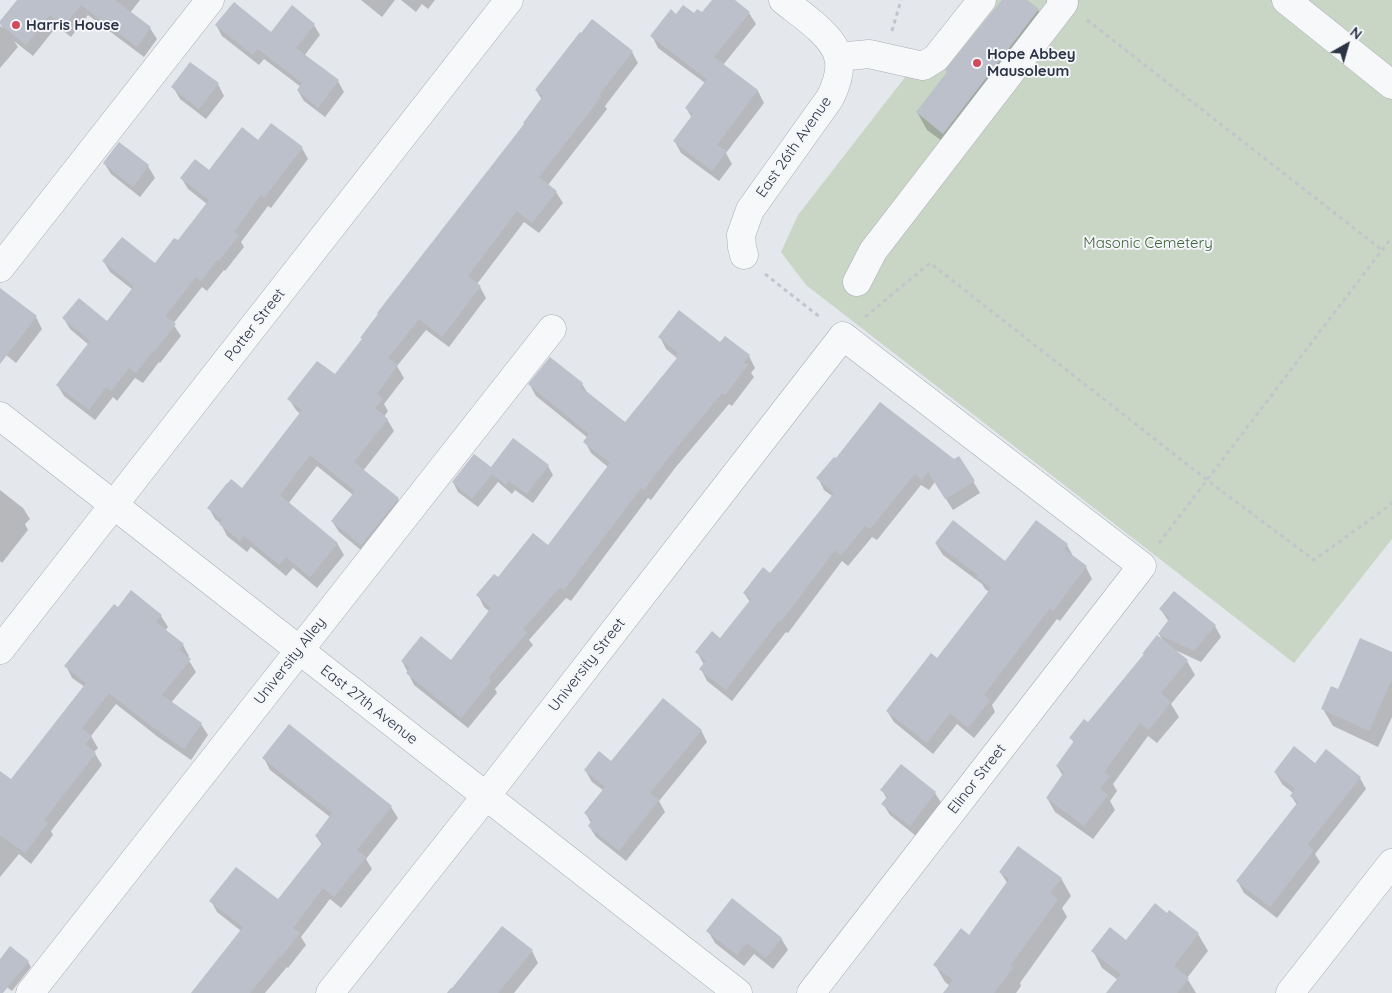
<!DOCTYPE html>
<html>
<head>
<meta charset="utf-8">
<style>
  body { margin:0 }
  #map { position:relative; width:1392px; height:993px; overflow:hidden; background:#e4e7ec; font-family:Quicksand,sans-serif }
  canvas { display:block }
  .north { position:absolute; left:1322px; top:20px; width:50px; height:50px; -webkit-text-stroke:4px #f4f6f9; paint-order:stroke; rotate:38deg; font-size:14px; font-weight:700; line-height:20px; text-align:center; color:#2b3445 }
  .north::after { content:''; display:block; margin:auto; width:18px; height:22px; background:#2b3445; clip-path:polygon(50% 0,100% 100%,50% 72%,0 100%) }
</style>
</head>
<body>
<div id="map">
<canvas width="1392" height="993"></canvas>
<div class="north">N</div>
</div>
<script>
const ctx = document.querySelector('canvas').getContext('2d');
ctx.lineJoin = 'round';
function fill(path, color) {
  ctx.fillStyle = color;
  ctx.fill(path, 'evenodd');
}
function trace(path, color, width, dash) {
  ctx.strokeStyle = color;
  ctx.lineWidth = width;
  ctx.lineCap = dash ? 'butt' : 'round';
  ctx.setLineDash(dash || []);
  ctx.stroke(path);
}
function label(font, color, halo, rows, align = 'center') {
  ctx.font = font + ' Quicksand,sans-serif';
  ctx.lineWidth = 4;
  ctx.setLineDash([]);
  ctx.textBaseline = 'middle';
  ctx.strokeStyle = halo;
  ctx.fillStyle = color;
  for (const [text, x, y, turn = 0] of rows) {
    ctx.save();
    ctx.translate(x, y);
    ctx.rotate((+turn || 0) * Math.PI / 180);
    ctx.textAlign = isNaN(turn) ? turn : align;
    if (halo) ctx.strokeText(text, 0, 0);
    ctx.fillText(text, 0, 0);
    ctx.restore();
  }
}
fill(new Path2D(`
  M965,0H1392V539L1294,663L806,285L781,252L798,215Z`), '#c9d6c5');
fill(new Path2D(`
  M18,0H140L130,13L150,28L157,39L144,57L88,15L71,37L57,26L33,56L14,41L18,47L0,68V26L3,28L0,23Z
  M361,0H395L382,17Z
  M401,0H435L428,9L422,4L416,12Z
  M713,0H733L749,13L756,24L723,65L758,91L764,103L726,153L732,164L719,181L681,153L675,142L692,118L686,108L705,83L658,48L652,36L676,15L702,14Z
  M1003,0H1025L1038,10L1048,27L954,150L927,130L917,112Z
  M216,25L271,34L314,25L320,35L304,56L338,81L344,92L325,117L304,101L298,91L301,87L264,59L259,65L222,36Z
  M632,52L638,63L605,106L607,109L548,185L556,192L563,203L539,233L524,222L477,284L480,287L486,298L449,347L426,330L397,366L404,378L384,404L388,411L384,417L387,419L394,431L363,471L398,499L405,510L368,556L339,532L332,521L353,495L317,466L288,504L337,543L344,555L317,588L293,568L286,576L251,547L247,552L227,536L221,524L215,519L209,508L242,489L300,414L296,410L289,399L335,376L525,124L542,100L536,90Z
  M218,84L224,96L206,119L180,99L173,87Z
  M272,125L302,148L308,159L271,208L268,206L241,242L244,247L225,271L224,270L207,291L202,287L173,324L181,336L160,363L159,362L143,383L135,378L117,401L113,397L95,420L64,396L58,386L89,345L70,329L64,319L107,323L133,290L110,272L104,262L155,264L178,242L207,204L188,189L182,179L209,172L258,142Z
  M119,143L148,166L155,178L140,197L111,174L104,163Z
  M0,294L36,317L42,329L16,363L0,350Z
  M660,337L721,343L749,356L755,368L751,373L754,377L732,406L729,404L675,468L651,500L648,498L571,601L566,598L529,640L533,645L495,689L497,693L468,728L414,685L402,661L451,662L490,612L484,607L478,595L499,579L548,546L608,467L591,453L585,442L588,438L536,396L530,385L550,358L582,384L589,395L625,423L678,359L666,349Z
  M881,403L973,481L980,493L953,510L935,482L929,490L921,485L877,540L872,537L848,566L842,561L788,633L786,632L732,701L707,681L701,669L704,665L697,652L721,639L750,602L744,593L771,575L832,496L824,490L818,478L836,460Z
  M548,466L553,475L533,503L515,490L512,494L498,482L478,507L458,492L453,482L491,469Z
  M0,490L23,508L30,519L25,524L28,530L2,563L0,561Z
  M936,544L1005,563L1067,545L1073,556L1086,567L1092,579L1060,621L1057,619L992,705L995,712L974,738L957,724L933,754L894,722L887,711L937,659L989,592L985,589L982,584L943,555Z
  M132,592L161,616L168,627L165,631L183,645L189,656L188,659L196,672L171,703L201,724L208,735L191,760L158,737L116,704L91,736L98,748L94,752L102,765L51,831L53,835L31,864L19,854L0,877V781H11L85,687L72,678L66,666L119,609Z
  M1161,610L1215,626L1221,637L1201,662L1175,650L1187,661L1195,675L1171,704L1179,717L1157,743L1148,736L1113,784L1117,791L1110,801L1115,810L1093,839L1055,812L1047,798L1063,776L1057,766L1074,743L1071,738L1089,724L1163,641L1159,634L1169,622Z
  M1392,654V717L1378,747L1333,726L1323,709L1338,691Z
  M701,730L707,742L659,801L665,812L626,861L596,837L589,826L591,823L586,814L604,791L592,782L585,770L612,763Z
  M264,758L391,807L398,818L366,859L372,869L341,908L330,899L301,937L306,945L288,968L287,967L265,993H192L241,931L217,912L211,901H278L322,845L316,836L330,817L270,770Z
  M1315,765L1360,778L1366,789L1315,854L1320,862L1277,918L1244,893L1238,882L1297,805L1291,796L1293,793L1282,784L1275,772Z
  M882,790L935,793L942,804L916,836L890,815L883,804L887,799Z
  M1000,872L1061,878L1071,896L1062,908L1067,917L1020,983L1021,986L1016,993H945L950,986L945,982L935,965L970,937L1008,884Z
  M1170,911L1198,934L1208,951L1187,978L1196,993H1108L1118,980L1102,968L1093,951L1127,942L1167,914Z
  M708,931L781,938L788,950L773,969L754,954L744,966L715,943Z
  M532,951L538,963L514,993H447L451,988L453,989Z
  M0,961L28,962L31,967L12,991L0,982Z`), '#0003');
fill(new Path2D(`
  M17,0H115L151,27L137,47L81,5L64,26L50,15L26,45L0,24V21Z
  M712,0H735L750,12L714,57L758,90L717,145L727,151L712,171L673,141L693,114L685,108L707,79L650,36L671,9L676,14L683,5L694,13L697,9L702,12Z
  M1002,0H1027L1039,9L943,134L916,112L947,72L945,70Z
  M234,2L271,32L292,5L315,24L296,48L339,80L318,108L297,90L302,83L258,49L253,55L215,25Z
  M592,19L633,51L599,95L601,97L539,177L557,191L532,223L517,211L468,276L481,286L442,337L419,319L388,358L398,365L377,394L383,399L375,408L388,419L354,462L399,498L361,545L331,521L355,491L310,455L280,495L338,543L310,577L286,557L279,565L244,536L240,541L219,524L222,520L207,508L227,483H228L231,479L242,488L302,410L287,399L317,361L335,374L362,339L360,338L378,314L377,313L524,124L523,123L543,96L535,90L580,32L581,33Z
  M190,62L219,83L199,109L171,87Z
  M271,123L303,147L264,198L261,195L234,232L239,235L219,261L217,260L201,281L196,277L165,316L176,324L153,353L152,352L136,373L129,368L111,391L106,387L89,410L56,385L90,341L62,318L79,298L107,321L134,286L102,261L122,237L155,263L174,238L178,240L209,200L180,178L195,159L209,170L242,127L258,140Z
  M119,142L149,165L133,187L103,163Z
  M0,288L37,316L0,364Z
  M679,310L720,342L725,336L750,355L744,362L748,365L725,395L722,393L669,457L644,490L641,488L564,590L560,587L523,629L527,633L488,678L491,681L461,718L406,673L410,668L401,661L421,636L451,660L491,608L476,595L494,574L498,577L533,533L548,545L610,463L583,442L589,434L528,384L550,357L583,383L581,387L625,422L677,358L675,357L678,353L658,337Z
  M880,402L954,459L959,456L975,481L945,499L928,472L922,480L915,474L870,529L865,526L841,556L835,550L781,622L779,621L726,690L699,669L706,661L695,652L712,631L720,638L751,599L743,593L763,567L770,573L834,493L816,478L834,457L836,458Z
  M513,438L549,465L527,494L509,481L506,485L492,474L472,499L452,482L474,454L491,467Z
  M953,520L1005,561L1036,520L1068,544L1064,549L1087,566L1053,611L1050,608L984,695L990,700L968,728L950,713L927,743L886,711L931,653L937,658L991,588L977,577L978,575L935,543Z
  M131,590L162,615L156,622L184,644L179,650L191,659L162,695L202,723L184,749L151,726L109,693L82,728L92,736L85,744L96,753L44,820L48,823L25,853L0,835V771L11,779L86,683L64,666L114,604L118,607Z
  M1174,591L1216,625L1194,651L1158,634L1170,618L1159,609Z
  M1157,635L1188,660L1161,693L1171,702L1149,730L1140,723L1104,772L1110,776L1100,789L1108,795L1084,826L1046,798L1064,772L1056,766L1074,741L1069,738L1084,719L1088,722L1144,654H1142Z
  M1360,638L1392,652V679L1369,731L1321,709L1331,686L1338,689Z
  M663,698L702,730L650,793L659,800L619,851L588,826L592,820L584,813L605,787L584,770L599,751L611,761Z
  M289,724L392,806L357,850L366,857L334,897L323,888L293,928L300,933L281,957L280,956L250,993H191L243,927L209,901L236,867L278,899L323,842L315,836L332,813L262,758Z
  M1294,746L1315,763L1326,749L1361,777L1307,845L1314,850L1270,907L1236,881L1298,802L1290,796L1295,789L1274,772Z
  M901,764L936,792L910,826L881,804L888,796L880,790Z
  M1018,846L1062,878L1050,893L1058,899L1010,966L1013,968L994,993H943L953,980L933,965L961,928L969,935L1009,879L999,872Z
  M732,898L782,938L766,958L747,943L737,955L706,931Z
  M1155,903L1167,913L1169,910L1199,933L1174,966L1189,978L1177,993H1106L1121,974L1091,951L1110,927L1126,940Z
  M502,926L533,950L498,993H448Z
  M10,946L29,961L3,993H0V959Z`), '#bbc0ca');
const minor = new Path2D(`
  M1286,0L1392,85
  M838,57L869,54L923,66L936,58L982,0
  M744,255L742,247L741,235L750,210L830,98C836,86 842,70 838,56C832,34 800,14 783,0
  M0,268L210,0
  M857,282L873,251L1064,3L1061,0
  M0,416L738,993
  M0,650L509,0
  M30,993L552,329
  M330,993L486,796L843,336L1142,566L811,993
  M1290,993L1392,863`);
trace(minor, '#a9aeb7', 29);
trace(new Path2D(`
  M1087,20L1382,250
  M892,31L901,0
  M765,274L821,318
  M865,317L930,263L1207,480L1314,560L1389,506L1392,502
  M1159,543L1392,237`), '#c2c5cb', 3, [4, 4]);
trace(minor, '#f7f8fa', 28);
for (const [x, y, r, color] of [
  [16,25,5,"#d1495b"],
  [977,63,5,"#d1495b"]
]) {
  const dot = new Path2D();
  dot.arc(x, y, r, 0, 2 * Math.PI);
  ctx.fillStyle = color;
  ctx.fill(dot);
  trace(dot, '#f4f6f9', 2);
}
label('bold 15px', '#2b3445', '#f4f6f9', [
  ["Harris House",26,25],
  ["Hope Abbey",987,54],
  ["Mausoleum",987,71]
], 'left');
label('15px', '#2b3445', '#f4f6f9', [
  ["East 26th Avenue",794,147,-55],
  ["Potter Street",255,325,-52],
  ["University Alley",290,661,-52],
  ["University Street",587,665,-52],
  ["East 27th Avenue",369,705,38],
  ["Elinor Street",977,779,-52]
]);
label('15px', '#3f6138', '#f4f6f9', [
  ["Masonic Cemetery",1148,243]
]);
</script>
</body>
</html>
